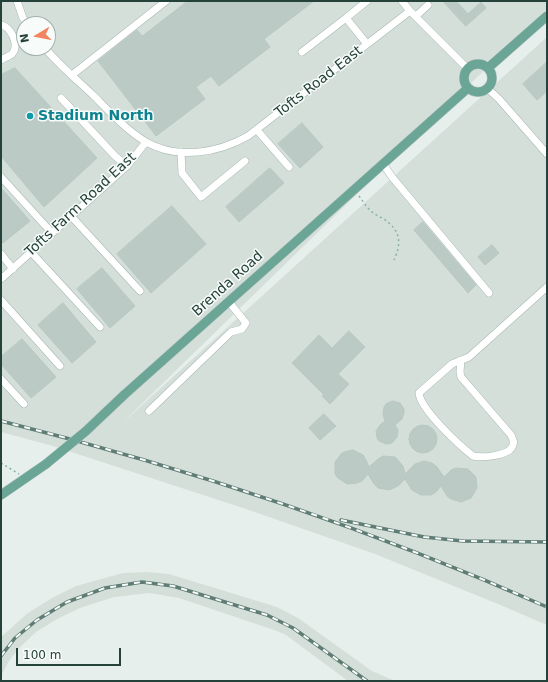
<!DOCTYPE html>
<html>
<head>
<meta charset="utf-8">
<style>
  body { margin:0 }
  #map { position:relative; width:548px; height:682px; overflow:hidden; background:#e6efeb; font-family:"DejaVu Sans",sans-serif }
  canvas { display:block }
  .frame { position:absolute; inset:0; border:2px solid #24423a; pointer-events:none }
  .north { position:absolute; left:16px; top:16px; width:40px; height:40px; box-sizing:border-box; background:#f7fbf9; border:1px solid #a3b1ad; border-radius:50%; rotate:260deg; font-size:11px; font-weight:700; line-height:16px; text-align:center; color:#24423a }
  .north::after { content:''; display:block; margin:auto; width:14px; height:18px; background:#f4845f; clip-path:polygon(50% 0,100% 100%,50% 72%,0 100%) }
  .scale { position:absolute; left:16px; top:648px; width:105px; height:18px; box-sizing:border-box; border:2px solid #24423a; border-top:0; padding-left:5px; font-size:12px; line-height:14px; white-space:nowrap; color:#24423a; -webkit-text-stroke:3px #f7fbf9; paint-order:stroke }
</style>
</head>
<body>
<div id="map">
<canvas width="548" height="682"></canvas>
<div class="frame"></div>
<div class="north">N</div>
<div class="scale">100 m</div>
</div>
<script>
const ctx = document.querySelector('canvas').getContext('2d');
ctx.lineJoin = 'round';
function fill(path, color) {
  ctx.fillStyle = color;
  ctx.fill(path, 'evenodd');
}
function trace(path, color, width, dash) {
  ctx.strokeStyle = color;
  ctx.lineWidth = width;
  ctx.lineCap = dash ? 'butt' : 'round';
  ctx.setLineDash(dash || []);
  ctx.stroke(path);
}
function label(font, color, halo, rows, align = 'center') {
  ctx.font = font + ' "DejaVu Sans",sans-serif';
  ctx.lineWidth = 3;
  ctx.setLineDash([]);
  ctx.textBaseline = 'middle';
  ctx.strokeStyle = halo;
  ctx.fillStyle = color;
  for (const [text, x, y, turn = 0] of rows) {
    ctx.save();
    ctx.translate(x, y);
    ctx.rotate((+turn || 0) * Math.PI / 180);
    ctx.textAlign = isNaN(turn) ? turn : align;
    if (halo) ctx.strokeText(text, 0, 0);
    ctx.fillText(text, 0, 0);
    ctx.restore();
  }
}
fill(new Path2D(`
  M1,1H547V9L120,425L547,37V625L498,604L375,554L246,509L53,446L1,432ZM24,24H48V48H24Z
  M147,572L169,574L277,607L298,618L372,671L395,681H348L286,635L277,631L179,598L149,593L114,597L80,608L57,619L36,632L18,649L9,661L1,676V637L28,613L52,598L76,586L123,573Z`), '#d4dfda');
const building = new Path2D(`
  M188,1H314L264,39L270,47L219,86L211,76L196,87L205,99L156,136L98,61L137,30L142,36Z
  M443,1H456L468,14L481,2L486,8L466,26Z
  M547,62V91L537,100L523,84Z
  M15,68L97,158L44,207L1,156V75Z
  M302,123L323,147L300,168L278,144Z
  M270,168L284,183L239,222L226,207Z
  M1,188L30,221L3,243L1,241Z
  M172,206L206,244L151,293L117,254Z
  M423,222L476,285L468,293L414,230Z
  M492,245L499,253L485,265L478,257Z
  M102,268L135,306L110,328L77,289Z
  M63,303L96,342L72,363L38,325Z
  M349,331L365,347L338,374L349,384L330,404L322,396L324,395L292,363L319,335L332,348Z
  M22,339L56,377L31,398L1,364V357Z
  M393,401L400,403L404,409V413L402,419L395,425L398,430L397,437L392,443L386,444L379,441L377,438L376,431L380,425L385,421L383,414L384,407L386,404Z
  M324,414L336,426L320,440L309,428Z
  M409 439a14 14 0 1 1 28 0a14 14 0 1 1-28 0Z
  M353,450L363,455L366,460L369,467L378,459L383,456L395,457L403,466L405,474L415,464L424,461L432,463L437,467L444,477L451,470L456,468L468,469L476,477L477,488L471,498L461,502L451,499L447,496L441,486L436,492L431,495H421L412,490L405,479L398,486L389,490L378,488L374,484L368,474L362,481L357,483L347,484L338,478L335,474V462L342,453Z`);
fill(building, '#bbcac4');
trace(building, '#b8c9c2', 1);
const minor = new Path2D(`
  M17,1L23,18L27,24
  M402,1L410,11
  M416,16L428,5
  M346,18L367,1
  M1,25C11,27 20,45 12,54C10,56 4,58 1,60
  M45,48C59,65 77,80 93,95C109,111 126,130 146,142C178,160 218,153 248,136L410,11L467,68
  M302,52L346,18L367,44
  M72,75L166,1
  M487,88L499,99L547,154
  M61,98L115,156L127,166
  M257,130L289,167
  M181,152L182,173L201,197L245,161
  M383,164L392,177L489,293
  M1,177L52,233
  M71,216L140,291
  M31,252L100,327
  M1,254L13,269
  M1,279L127,166L146,142
  M1,300L60,366
  M461,360L460,372L461,377L511,435C513,439 515,443 512,447C508,456 481,458 473,456C459,445 420,409 419,393L452,364L469,357L547,287
  M1,379L24,404
  M149,411L231,332L242,329L246,323L229,302`);
const major = new Path2D(`
  M464 78a14 14 0 1 1 28 0a14 14 0 1 1-28 0Z
  M488,68L547,16
  M124,395L468,88
  M1,495L46,464`);
trace(minor, '#a8b8b2', 8);
trace(major, '#c2cac8', 10);
trace(new Path2D(`
  M359,196C363,201 366,207 371,211C376,216 384,218 389,223C402,234 400,247 394,260
  M1,463L19,474`), '#86b3a5', 1.5, [2, 3]);
trace(minor, '#fff', 7);
trace(major, '#6aa596', 9);
const rail = new Path2D(`
  M1,421C188,468 371,529 547,607
  M341,520L424,537L463,541L547,542
  M1,656L15,638L37,620L67,602L105,588L142,582L173,586L267,615L293,628L367,681`);
trace(rail, '#5f7d75', 3.5);
trace(rail, '#f7fbf9', 2, [6]);
const majorBridge = new Path2D(`
  M46,464L86,431L124,395`);
trace(majorBridge, '#c2cac8', 10, []);
trace(majorBridge, '#6aa596', 9);
for (const [x, y, r, color] of [
  [30,116,4,"#0f9aa8"]
]) {
  const dot = new Path2D();
  dot.arc(x, y, r, 0, 2 * Math.PI);
  ctx.fillStyle = color;
  ctx.fill(dot);
  trace(dot, '#f7fbf9', 1.5);
}
label('14px', '#24423a', '#f7fbf9', [
  ["Tofts Road East",319,82,-38],
  ["Tofts Farm Road East",81,205,-43],
  ["Brenda Road",228,284,-42]
]);
label('bold 14px', '#0d838f', '#f7fbf9', [
  ["Stadium North",38,116]
], 'left');
</script>
</body>
</html>
